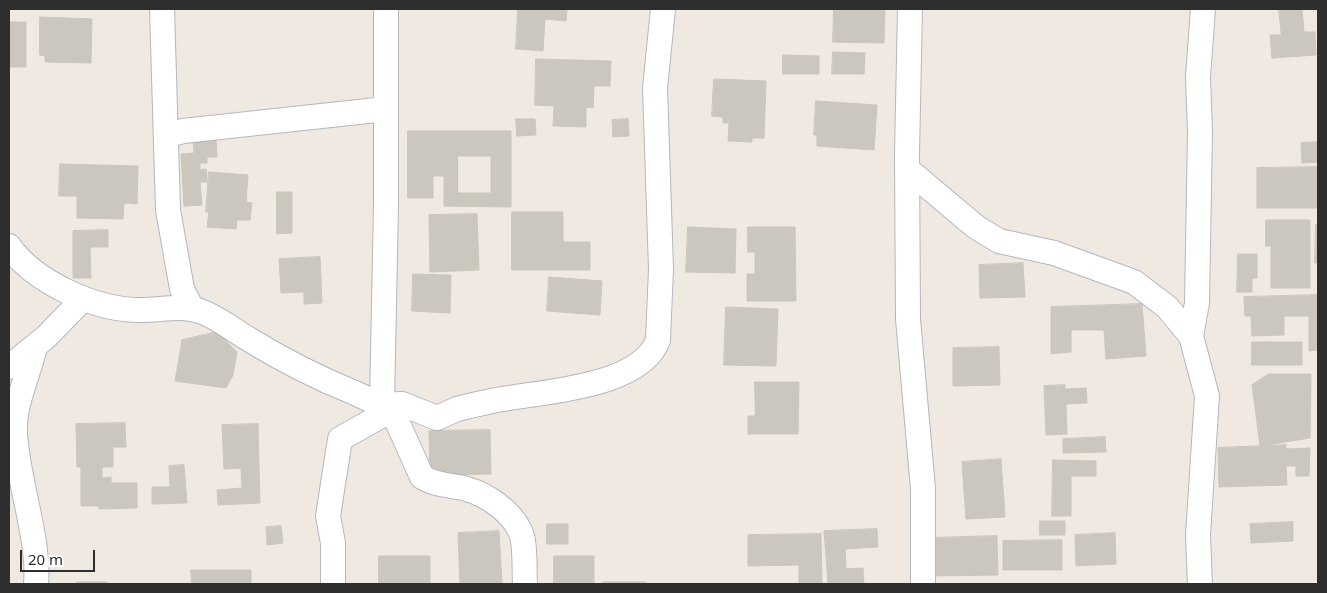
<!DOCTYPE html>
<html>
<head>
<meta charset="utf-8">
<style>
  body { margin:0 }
  #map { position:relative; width:1327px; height:593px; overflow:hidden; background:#efe9e1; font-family:"Noto Sans",sans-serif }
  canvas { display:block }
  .frame { position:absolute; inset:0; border:10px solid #2e2e2e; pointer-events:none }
  .scale { position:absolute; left:20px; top:550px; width:75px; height:22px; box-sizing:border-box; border:2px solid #2e2e2e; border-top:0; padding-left:6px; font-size:15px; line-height:18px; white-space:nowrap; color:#2e2e2e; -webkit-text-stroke:4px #fff; paint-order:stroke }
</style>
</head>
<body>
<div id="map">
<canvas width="1327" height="593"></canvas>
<div class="frame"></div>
<div class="scale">20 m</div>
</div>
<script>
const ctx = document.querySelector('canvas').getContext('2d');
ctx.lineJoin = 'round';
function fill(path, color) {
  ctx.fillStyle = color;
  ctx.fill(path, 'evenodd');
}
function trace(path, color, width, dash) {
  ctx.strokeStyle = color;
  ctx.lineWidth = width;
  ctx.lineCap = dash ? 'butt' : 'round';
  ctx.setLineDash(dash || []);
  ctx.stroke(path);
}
const building = new Path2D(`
  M518,9H567L566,21L545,19L543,51L516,49Z
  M834,9H885L884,43L833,42Z
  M1279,9H1302L1304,32H1315L1316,55L1272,58L1270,35H1281Z
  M40,17L92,19L91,63L45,62V56L40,55Z
  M9,22H26V67H9Z
  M833,52L865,53L864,74H832Z
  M783,55L819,56V74H783Z
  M536,59L611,61L610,86H594L593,108L586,107V127L553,126L554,106L535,105Z
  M714,79L766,81L764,138H752V142L728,141L729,123H723V117L712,116Z
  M816,101L877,105L874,150L817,146V135H814Z
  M516,119H535L536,135L517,136Z
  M628,119L629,136L613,137L612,120Z
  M408,131H511V207L444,206V176H433V198H408ZM458,156H491V193H458Z
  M216,137L217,157H207V163H200V170L206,169L207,182H200L202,205L184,206L181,154L194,153L193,138Z
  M1318,142V162L1302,163L1301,143Z
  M60,164L138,166L137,204L124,203L123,219L77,218V196H59Z
  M1317,167L1318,208H1257V168Z
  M209,172L248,175L246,202L252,203L250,220H237L236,229L207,227L209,212H206Z
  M277,192H292V233L277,234Z
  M512,212H563V242H590V270H512Z
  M477,214L479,270L430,272L429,215Z
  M1266,220H1310V288H1271V246H1266Z
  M1316,224H1318V263H1315Z
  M688,227L736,229L735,273L686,272Z
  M748,227H795L796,301H747V274H755V252H748Z
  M108,230V247H90L91,278H73V231Z
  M1238,254H1257V278H1252V292H1237Z
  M320,257L322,303L304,304V292L281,293L279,259Z
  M1023,263L1025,297L980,298L979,265Z
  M413,274L451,275L450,313L412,311Z
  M549,277L602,281L600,315L547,311Z
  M1318,295V350L1309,351V316H1284V335L1252,336L1251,316H1245L1244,297Z
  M1142,304L1146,356L1106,359L1104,330H1071V352L1051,354V307Z
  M726,307L778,309L776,366L724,365Z
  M217,332L237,352L233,375L226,388L175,381L182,340Z
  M1252,342H1302V365H1252Z
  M999,347L1000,385L953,386V348Z
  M1269,374H1311L1310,438L1260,446L1252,385Z
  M755,382H799L798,434H748V416H755Z
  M1065,385V389L1086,388L1087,403L1066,404L1067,434L1046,435L1044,386Z
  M125,423L126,447H113V467H102V478L111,477V483H137V508L99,509V506H81V467H77L76,424Z
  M258,424L260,503L218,505L217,490L242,488L241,468L224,469L222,425Z
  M490,430L491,474L430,475L429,431Z
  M1105,437L1106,452L1063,453V439Z
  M1286,445V449L1310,448L1309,476H1296V466H1286L1287,485L1219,487L1218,448Z
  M1001,459L1005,517L966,519L962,462Z
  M1053,460L1096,461V476H1071V516H1052Z
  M184,465L187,503L152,504V487H170L169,466Z
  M1040,521H1065V535H1040Z
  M1293,522V541L1251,543L1250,524Z
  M547,524H568V544H547Z
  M281,526L283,543L267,545L266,527Z
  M877,529L878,547L845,549L846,569L863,568L864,584H828L824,531Z
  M499,531L502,584H460L458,533Z
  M1115,533L1116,564L1076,566L1075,535Z
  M821,534L822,584H799V565L748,566V535Z
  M997,536L998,575L932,576L931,538Z
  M1062,540V570H1003V541Z
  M379,556H430V584H379Z
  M554,556H594V584H554Z
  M191,570H251V584H192Z
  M77,582H107V584H77Z
  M603,582H646V584H603Z`);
fill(building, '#cbc7bf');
trace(building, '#cbc5ba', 1);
const street = new Path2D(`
  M162,9L168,210L182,289L192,309
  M910,9L907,154L908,319L923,489V584
  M166,136L183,131L386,109
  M907,169L976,227L999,241L1054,253L1134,282L1167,307L1191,336
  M9,246C34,282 94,309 137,310C161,311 181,303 205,313C221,320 235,331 250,340C284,361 318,378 355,393C364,397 374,403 383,404C389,405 396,404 402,404
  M35,346C29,375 14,402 15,432C17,480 40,538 36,584
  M9,367L46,337L83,299
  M382,404L386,204V9
  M391,408L422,477C437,486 451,485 467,489C487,495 511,511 520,531C526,542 524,571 525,584
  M333,584V543L328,516L340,439L402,404L437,418L457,409C474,405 492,400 510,398C551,391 642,385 658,340L661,269L655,88L663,9
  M1200,584L1198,535L1207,396L1191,336L1197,303L1200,132L1198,77L1203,9`);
trace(street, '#b4b7c1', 26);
trace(street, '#fff', 24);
</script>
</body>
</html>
